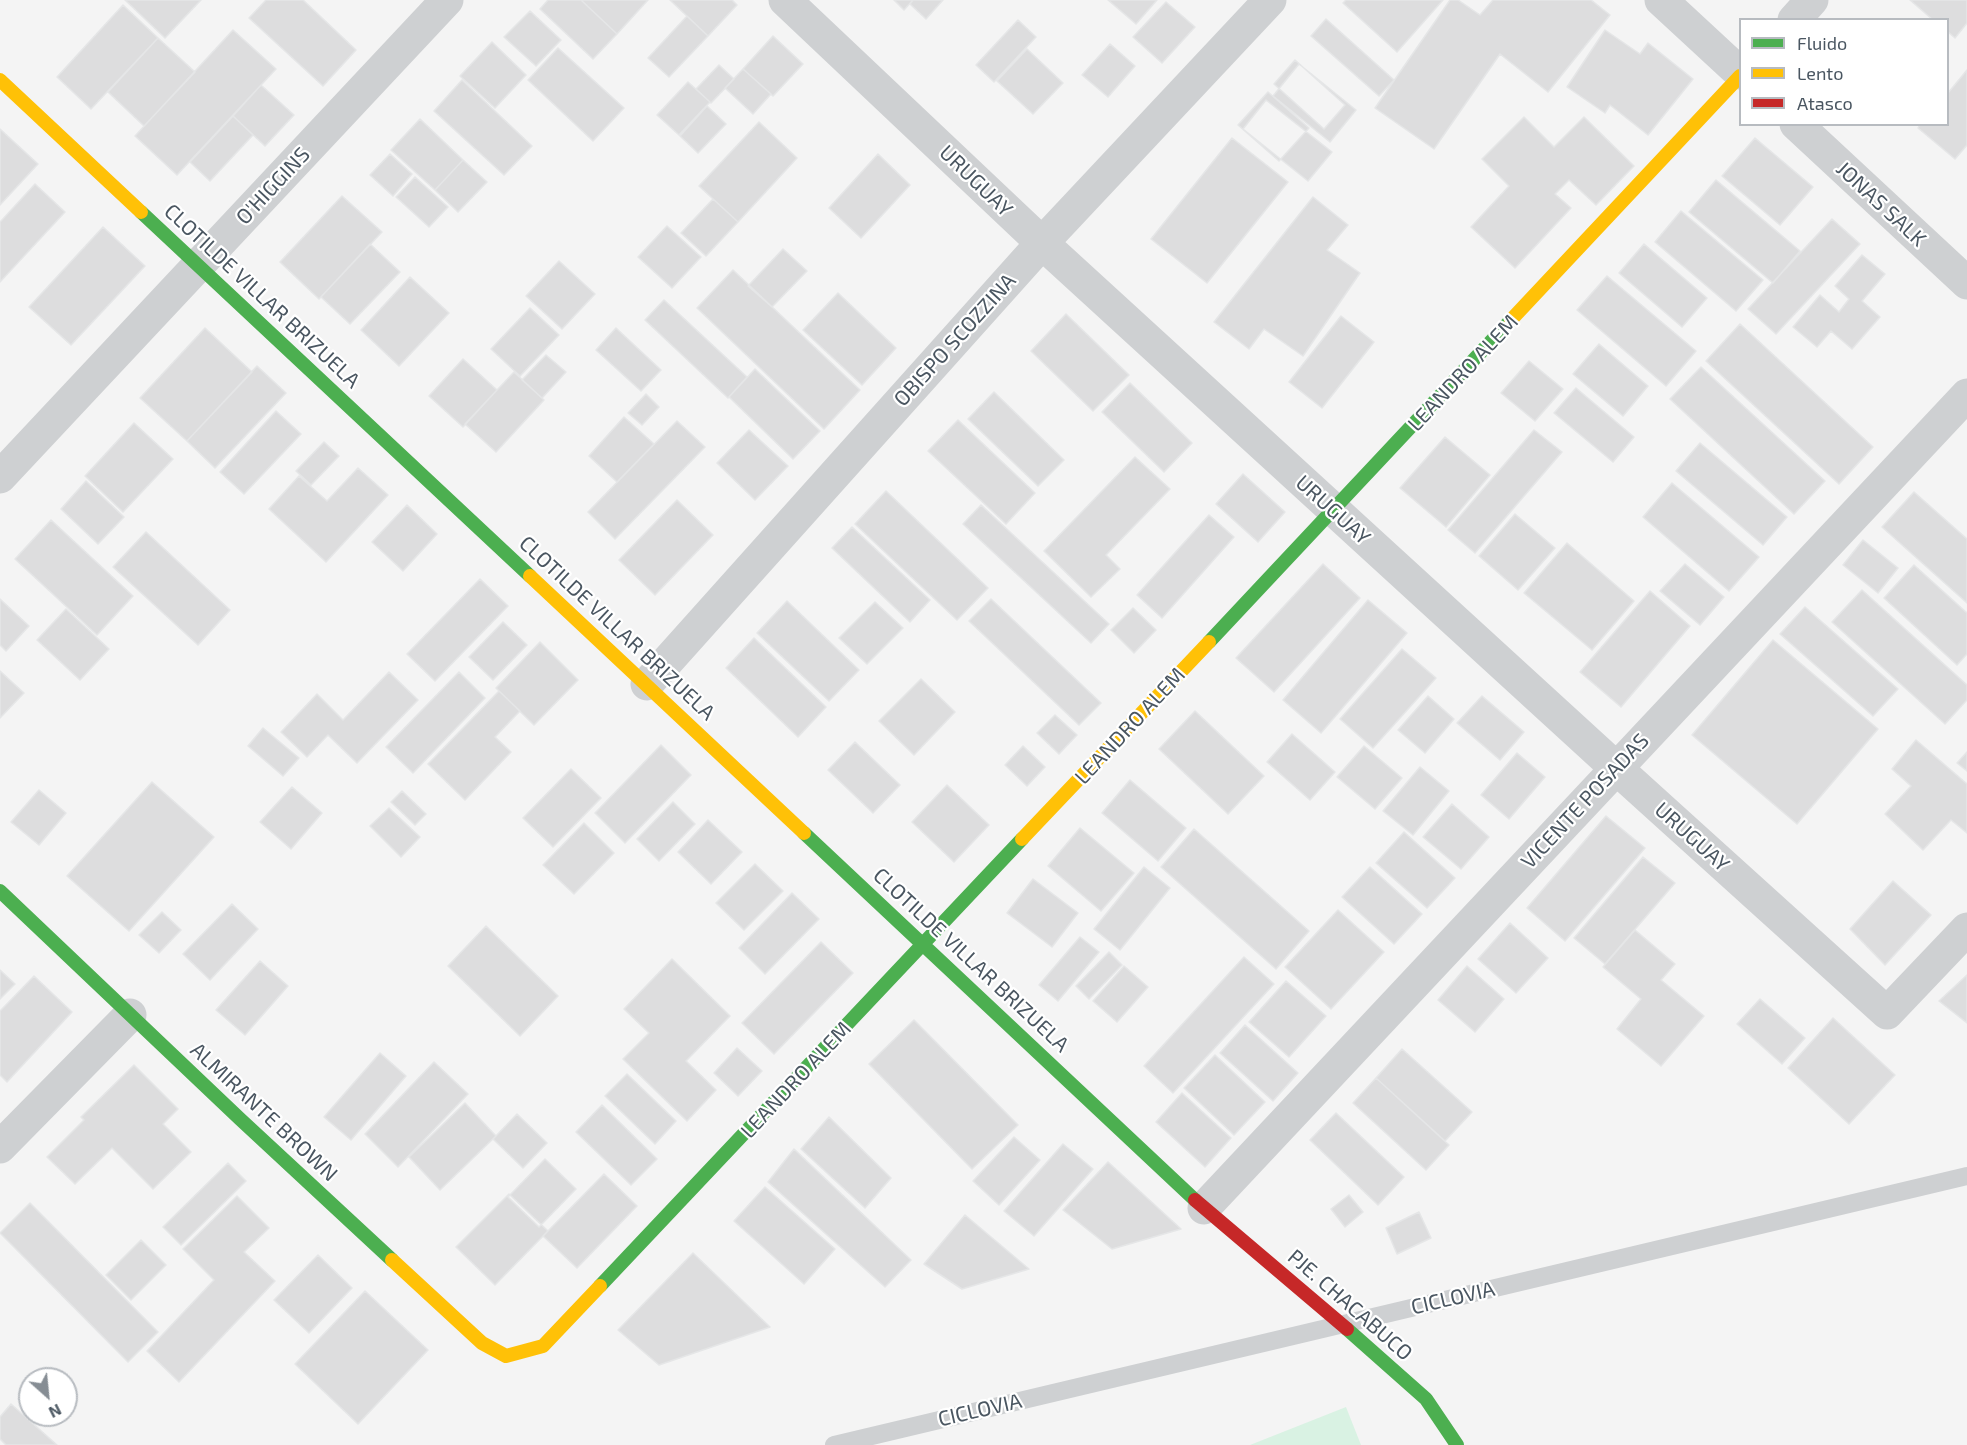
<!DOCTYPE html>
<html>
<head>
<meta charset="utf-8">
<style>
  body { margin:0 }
  #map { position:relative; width:1967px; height:1445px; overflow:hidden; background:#f4f4f4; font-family:"Exo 2",sans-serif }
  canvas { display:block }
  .legend { position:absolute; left:1739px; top:18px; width:210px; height:108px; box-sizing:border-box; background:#fff; border:2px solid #b7bbc0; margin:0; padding:8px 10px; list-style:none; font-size:18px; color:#4a5661 }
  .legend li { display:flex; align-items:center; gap:12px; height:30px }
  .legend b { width:30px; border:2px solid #b7bbc0 }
  .north { position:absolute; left:18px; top:1367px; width:60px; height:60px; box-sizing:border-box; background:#fff; border:2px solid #b7bbc0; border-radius:50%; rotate:153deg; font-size:16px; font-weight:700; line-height:24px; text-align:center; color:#4a5661 }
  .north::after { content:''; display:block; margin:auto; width:21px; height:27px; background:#868d94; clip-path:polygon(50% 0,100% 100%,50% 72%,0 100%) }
</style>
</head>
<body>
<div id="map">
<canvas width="1967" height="1445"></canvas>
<ul class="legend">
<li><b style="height:8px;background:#4caf50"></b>Fluido</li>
<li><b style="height:8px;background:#ffc107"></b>Lento</li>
<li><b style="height:8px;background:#c62828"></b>Atasco</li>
</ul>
<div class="north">N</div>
</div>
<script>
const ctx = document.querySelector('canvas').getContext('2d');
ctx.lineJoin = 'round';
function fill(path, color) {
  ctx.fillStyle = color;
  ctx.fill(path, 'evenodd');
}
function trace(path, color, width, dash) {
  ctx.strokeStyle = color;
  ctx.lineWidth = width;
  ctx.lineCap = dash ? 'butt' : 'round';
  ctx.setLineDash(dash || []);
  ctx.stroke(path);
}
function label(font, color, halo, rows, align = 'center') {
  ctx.font = font + ' "Exo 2",sans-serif';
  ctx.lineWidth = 4.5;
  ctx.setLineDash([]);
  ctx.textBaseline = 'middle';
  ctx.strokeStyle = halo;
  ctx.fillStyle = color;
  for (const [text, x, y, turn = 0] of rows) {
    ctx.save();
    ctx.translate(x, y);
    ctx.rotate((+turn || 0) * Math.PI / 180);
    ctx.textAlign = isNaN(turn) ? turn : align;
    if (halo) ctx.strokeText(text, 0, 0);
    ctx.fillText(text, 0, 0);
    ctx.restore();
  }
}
fill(new Path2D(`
  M1346,1407L1361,1445H1250Z`), '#d9f2e3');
const building = new Path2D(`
  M125,0H201L165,38Z
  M266,0H303L356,50L323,86L249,18Z
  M548,0H581L617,34L593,59L540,9Z
  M581,0H648L617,34Z
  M670,0H732L737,5L708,36Z
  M894,0H913L904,10Z
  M913,0H943L926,19L910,4Z
  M1108,0H1157L1136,24Z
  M1346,0H1443L1397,52L1343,3Z
  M1450,0H1458L1480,15L1493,0H1591L1610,15L1548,92L1500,54L1434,149L1375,108Z
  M1910,0H1967V23L1955,38L1948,32V20H1933Z
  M1166,2L1195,27L1162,63L1133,37Z
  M123,5L158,38L91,109L57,77Z
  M530,11L561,40L536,66L504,37Z
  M687,16L708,36L669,77L648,58Z
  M1326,19L1394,80L1379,96L1311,36Z
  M1018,20L1036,37L994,82L976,65Z
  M233,30L276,69L177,175L135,136Z
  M1605,30L1640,54L1648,43L1693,79L1648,135L1610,105L1605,113L1567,87Z
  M773,36L803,64L773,96L743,69Z
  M158,38L195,72L144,126L108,92Z
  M492,42L526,75L495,108L460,76Z
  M1110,44L1135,66L1108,97L1082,75Z
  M558,48L624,108L593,141L528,80Z
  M1027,49L1063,83L1033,114L997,81Z
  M1295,60L1345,105L1324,129L1274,84Z
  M1299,64L1356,110L1330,142L1273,96Z
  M719,65L734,79L711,103L696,89Z
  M743,69L771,94L753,114L725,88Z
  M1967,70V145L1955,159L1918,128L1920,124H1948V93Z
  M462,80L532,146L504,175L434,111Z
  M688,82L710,102L679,135L657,115Z
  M261,85L294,115L265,146L233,116Z
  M1268,92L1309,128L1279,161L1238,125Z
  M1266,100L1332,152L1308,181L1243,129Z
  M707,106L726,124L698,153L680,136Z
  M233,116L253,135L210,181L190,162Z
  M1524,117L1554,147L1584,117L1634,166L1596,205L1569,180L1555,194L1571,208L1515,268L1471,227L1509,186L1482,159Z
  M420,119L463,160L435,190L391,150Z
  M759,122L797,158L738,222L699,186Z
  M0,129L38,164L0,205Z
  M1232,138L1288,182L1207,283L1151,239Z
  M1755,138L1813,187L1780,225L1722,176Z
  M390,154L412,174L393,196L370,175Z
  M878,154L910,185L861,238L829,208Z
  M463,160L487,182L458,212L435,190Z
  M415,177L448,207L429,227L396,197Z
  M1716,180L1800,251L1773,283L1689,212Z
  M35,184L65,212L0,282V222Z
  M342,196L382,232L319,299L280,262Z
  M1313,197L1348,225L1327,250L1360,273L1303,356L1264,329L1249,349L1214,322Z
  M713,199L738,222L706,256L681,233Z
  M1681,211L1763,280L1736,311L1655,242Z
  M1832,219L1860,244L1776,334L1748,309Z
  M667,226L701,257L672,288L638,257Z
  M103,227L145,266L71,345L29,307Z
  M370,244L400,272L350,324L321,297Z
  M1644,244L1707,298L1682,327L1619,273Z
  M783,249L807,271L772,307L748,286Z
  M1862,255L1885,274L1862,301L1880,317L1852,349L1831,331L1817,347L1793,327L1820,295L1839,312L1849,299L1835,286Z
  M559,261L595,294L562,329L526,296Z
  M733,270L860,390L824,429L697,308Z
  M1607,276L1696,351L1666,386L1577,310Z
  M410,277L449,313L399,366L361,330Z
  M838,293L896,348L862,385L803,330Z
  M664,300L747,377L728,398L645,320Z
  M530,308L559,335L520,376L491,349Z
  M1066,314L1129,375L1093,411L1031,351Z
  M1341,316L1374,342L1322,408L1289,382Z
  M1740,324L1873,447L1839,484L1706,361Z
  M205,328L252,372L187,441L140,398Z
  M616,328L661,370L641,391L596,350Z
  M1599,344L1648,386L1623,416L1573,374Z
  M546,355L566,372L542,398L522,380Z
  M463,359L497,390L463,427L429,396Z
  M1529,361L1563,389L1535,421L1501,393Z
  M257,366L286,393L215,468L187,441Z
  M1701,367L1825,481L1794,514L1670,399Z
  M755,369L820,431L793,459L729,397Z
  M514,372L544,400L496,452L465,424Z
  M1130,383L1192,443L1164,472L1102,412Z
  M1576,388L1634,437L1613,462L1554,413Z
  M994,392L1064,460L1038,486L968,419Z
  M646,394L659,407L642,425L628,413Z
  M276,411L301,434L244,494L220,472Z
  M624,417L654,444L617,482L589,456Z
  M958,420L1035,493L1006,524L928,451Z
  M677,421L705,447L615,539L588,512Z
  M134,423L173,459L123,512L85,476Z
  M749,430L788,466L755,500L717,463Z
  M1534,430L1562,452L1475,553L1448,530Z
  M1445,437L1490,475L1446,527L1400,488Z
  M324,442L339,456L311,485L296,471Z
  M1700,443L1787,517L1763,545L1676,471Z
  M1135,457L1170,489L1106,555L1120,569L1091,597L1044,551Z
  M358,468L388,495L326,562L269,509L299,476L327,501Z
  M1243,474L1285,512L1258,542L1216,504Z
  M86,481L124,517L98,544L61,509Z
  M1672,483L1759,557L1729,591L1643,517Z
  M886,491L988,588L957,620L855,524Z
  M1914,492L1967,539V603L1882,527Z
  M677,500L713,535L655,595L619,560Z
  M407,505L437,534L403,571L372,542Z
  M981,505L1109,624L1091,643L963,524Z
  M1515,514L1555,548L1518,590L1479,556Z
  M1209,515L1234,537L1162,618L1137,595Z
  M51,520L133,596L97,635L15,559Z
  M852,527L930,600L910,622L832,548Z
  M146,532L230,610L198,645L113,567Z
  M1863,540L1898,568L1878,593L1843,565Z
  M1567,543L1634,601L1592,650L1524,593Z
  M1323,564L1360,598L1274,692L1236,658Z
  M1685,564L1724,597L1700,625L1660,591Z
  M1914,565L1967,613V654L1957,665L1884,598Z
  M480,579L508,606L435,681L407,654Z
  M1862,590L1967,685V700L1945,724L1832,622Z
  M1650,591L1690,626L1621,707L1580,672Z
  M0,599L29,626L6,651L0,645Z
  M991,599L1101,703L1079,725L969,621Z
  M1368,600L1407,633L1321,733L1283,700Z
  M787,601L859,670L829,701L757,633Z
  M875,602L903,628L867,664L839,638Z
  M1805,607L1898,689L1873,716L1780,634Z
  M1133,608L1156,630L1134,653L1111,630Z
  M66,609L109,649L80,680L37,640Z
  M503,622L527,645L493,680L469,657Z
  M754,638L826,707L798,737L726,668Z
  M1773,640L1878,729L1797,824L1692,735Z
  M540,642L578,680L534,725L496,688Z
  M1402,649L1436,678L1373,748L1340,719Z
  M0,671L24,693L0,718Z
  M389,672L418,700L357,763L328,735L307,757L281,732L317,694L343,720Z
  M459,672L485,698L413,773L386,747Z
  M921,679L955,712L914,755L879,721Z
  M499,691L520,711L495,737L511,752L465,800L428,764Z
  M1428,696L1454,719L1425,753L1398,730Z
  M1482,696L1524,732L1500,760L1457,723Z
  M1195,711L1264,776L1228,814L1159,749Z
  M1055,715L1077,735L1059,754L1037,733Z
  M263,728L299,758L283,776L248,746Z
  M1292,734L1335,772L1310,800L1267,762Z
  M1916,740L1967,784V833L1951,820L1923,850L1885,814L1911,786L1892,769Z
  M855,742L900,785L873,813L828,770Z
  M661,745L691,775L625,843L595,813Z
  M1023,746L1045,767L1027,786L1005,765Z
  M1364,746L1402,778L1375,809L1337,777Z
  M1967,752V771L1957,763Z
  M1517,753L1545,777L1509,819L1481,795Z
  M1420,767L1449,791L1413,835L1383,811Z
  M571,769L601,798L553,847L523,818Z
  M1130,780L1186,828L1158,861L1102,813Z
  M152,782L214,837L129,931L67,876Z
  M947,785L989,825L954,862L912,822Z
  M292,787L322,813L291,849L260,822Z
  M39,790L66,813L39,845L11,822Z
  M402,791L426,814L415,825L391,802Z
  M673,802L695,824L659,861L637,839Z
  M1452,804L1489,837L1461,869L1423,837Z
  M389,808L420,837L401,857L370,826Z
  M1606,816L1645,848L1565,941L1527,908Z
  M708,820L742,852L711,884L678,852Z
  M584,823L614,853L574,894L543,865Z
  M1080,828L1134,873L1101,911L1048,866Z
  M1194,829L1309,931L1276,969L1161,867Z
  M1404,832L1455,878L1427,908L1376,863Z
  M1643,857L1675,883L1605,964L1574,938Z
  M755,864L783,891L744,930L716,903Z
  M1144,867L1170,888L1120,950L1094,929Z
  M1370,867L1422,914L1394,944L1342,897Z
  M1033,879L1078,913L1052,947L1007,913Z
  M1893,881L1931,915L1885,965L1850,929Z
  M792,893L819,919L765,974L739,948Z
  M232,904L258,929L210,980L183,954Z
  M1338,910L1384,952L1331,1009L1285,967Z
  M162,912L181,930L159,953L139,935Z
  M1510,923L1548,958L1516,993L1478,959Z
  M486,926L558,996L520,1036L448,966Z
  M1635,930L1675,964L1661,980L1704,1016L1661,1066L1617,1029L1641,999L1603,967Z
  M1080,937L1099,952L1058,1001L1039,985Z
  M821,942L853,973L774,1054L742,1023Z
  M1109,952L1122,965L1089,999L1076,986Z
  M1244,957L1274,984L1173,1093L1144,1066Z
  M672,959L730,1016L686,1061L716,1090L687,1121L623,1059L649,1033L624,1009Z
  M260,961L288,986L245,1035L216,1010Z
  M1124,966L1148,987L1117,1022L1093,1001Z
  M1467,966L1504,999L1475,1032L1438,1000Z
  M0,970L15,984L0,999Z
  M1967,975V1023L1939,1001Z
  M34,976L72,1012L7,1082L0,1075V1011Z
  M1286,981L1326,1016L1289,1057L1249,1022Z
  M1760,999L1805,1038L1782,1064L1737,1024Z
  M1833,1018L1895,1075L1849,1124L1788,1068Z
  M914,1020L1018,1125L972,1169L869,1064Z
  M1245,1025L1298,1073L1273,1101L1220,1053Z
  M737,1048L762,1071L738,1096L714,1073Z
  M1402,1049L1472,1112L1445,1141L1376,1078Z
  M380,1053L406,1076L351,1140L324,1117Z
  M1215,1055L1265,1102L1234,1135L1184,1088Z
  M434,1062L468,1094L398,1167L365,1134Z
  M134,1065L178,1109L163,1124L191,1152L153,1189L112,1148L75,1184L47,1157L84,1120L81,1117Z
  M627,1074L676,1121L655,1144L605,1096Z
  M1376,1078L1449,1145L1426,1170L1353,1103Z
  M1182,1093L1231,1138L1205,1167L1156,1122Z
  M465,1103L496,1136L440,1190L409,1157Z
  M602,1105L657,1159L631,1185L576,1132Z
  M1336,1113L1404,1177L1378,1205L1310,1140Z
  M517,1114L547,1143L523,1168L493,1139Z
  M829,1117L891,1178L865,1208L801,1149Z
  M1014,1137L1040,1160L999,1205L973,1181Z
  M1063,1144L1093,1169L1034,1236L1004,1211Z
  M794,1149L911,1260L885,1287L768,1182Z
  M545,1159L576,1189L539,1227L508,1197Z
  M1108,1162L1181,1229L1112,1249L1063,1210Z
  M228,1163L246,1181L181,1245L163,1227Z
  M604,1174L637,1206L577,1268L543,1236Z
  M765,1187L835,1249L804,1284L734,1221Z
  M509,1194L548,1231L495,1285L456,1247Z
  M1349,1195L1363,1212L1345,1227L1331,1209Z
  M237,1196L269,1228L244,1252L275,1281L179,1382L147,1351L214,1280L183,1249Z
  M30,1203L158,1332L128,1362L0,1233Z
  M1419,1212L1431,1238L1397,1254L1386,1228Z
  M965,1215L1029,1269L962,1289L924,1264Z
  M141,1240L166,1265L131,1300L106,1275Z
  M693,1253L770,1327L659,1365L618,1330Z
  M318,1255L352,1288L309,1333L274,1300Z
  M365,1291L428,1350L358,1424L295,1364Z
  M11,1404L57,1445H6L0,1439V1417Z`);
fill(building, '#ddddde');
trace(building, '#e5e6e7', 1.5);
trace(new Path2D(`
  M834,1445L1967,1176`), '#ced0d2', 18);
trace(new Path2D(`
  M785,0L1042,243L1616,768L1887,1013L1967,929
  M1661,0L1740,73
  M1794,20L1812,0
  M1796,124L1967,283
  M0,477L447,0
  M647,684L1042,243L1270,0
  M0,1147L130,1015
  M1204,1208L1967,395`), '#ced0d2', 33);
trace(new Path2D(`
  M141,212L530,576
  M1209,642L1511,320
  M804,833L1195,1200
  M0,891L240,1119L392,1260
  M600,1286L1022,839
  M1347,1329L1426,1399L1457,1445`), '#4caf50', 14);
trace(new Path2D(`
  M0,80L141,212
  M1511,320L1740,76
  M530,576L804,833
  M1022,839L1209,642
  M392,1260L482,1343L506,1356L543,1346L600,1286`), '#ffc107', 14);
trace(new Path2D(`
  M1195,1200L1347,1329`), '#c62828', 14);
label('21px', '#4a5661', '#fff', [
  ["URUGUAY",976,181,44],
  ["O'HIGGINS",273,186,-47],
  ["JONAS SALK",1881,204,43],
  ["CLOTILDE VILLAR BRIZUELA",262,296,43],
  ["OBISPO SCOZZINA",955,340,-48],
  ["LEANDRO ALEM",1463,373,-47],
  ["URUGUAY",1333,510,42],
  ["CLOTILDE VILLAR BRIZUELA",617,628,43],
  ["LEANDRO ALEM",1130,726,-47],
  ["VICENTE POSADAS",1585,801,-47],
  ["URUGUAY",1692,837,42],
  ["CLOTILDE VILLAR BRIZUELA",971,960,43],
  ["LEANDRO ALEM",796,1080,-47],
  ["ALMIRANTE BROWN",264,1112,43],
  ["CICLOVIA",1453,1298,-13],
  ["PJE. CHACABUCO",1350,1305,41],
  ["CICLOVIA",980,1410,-13]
]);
</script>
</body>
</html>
